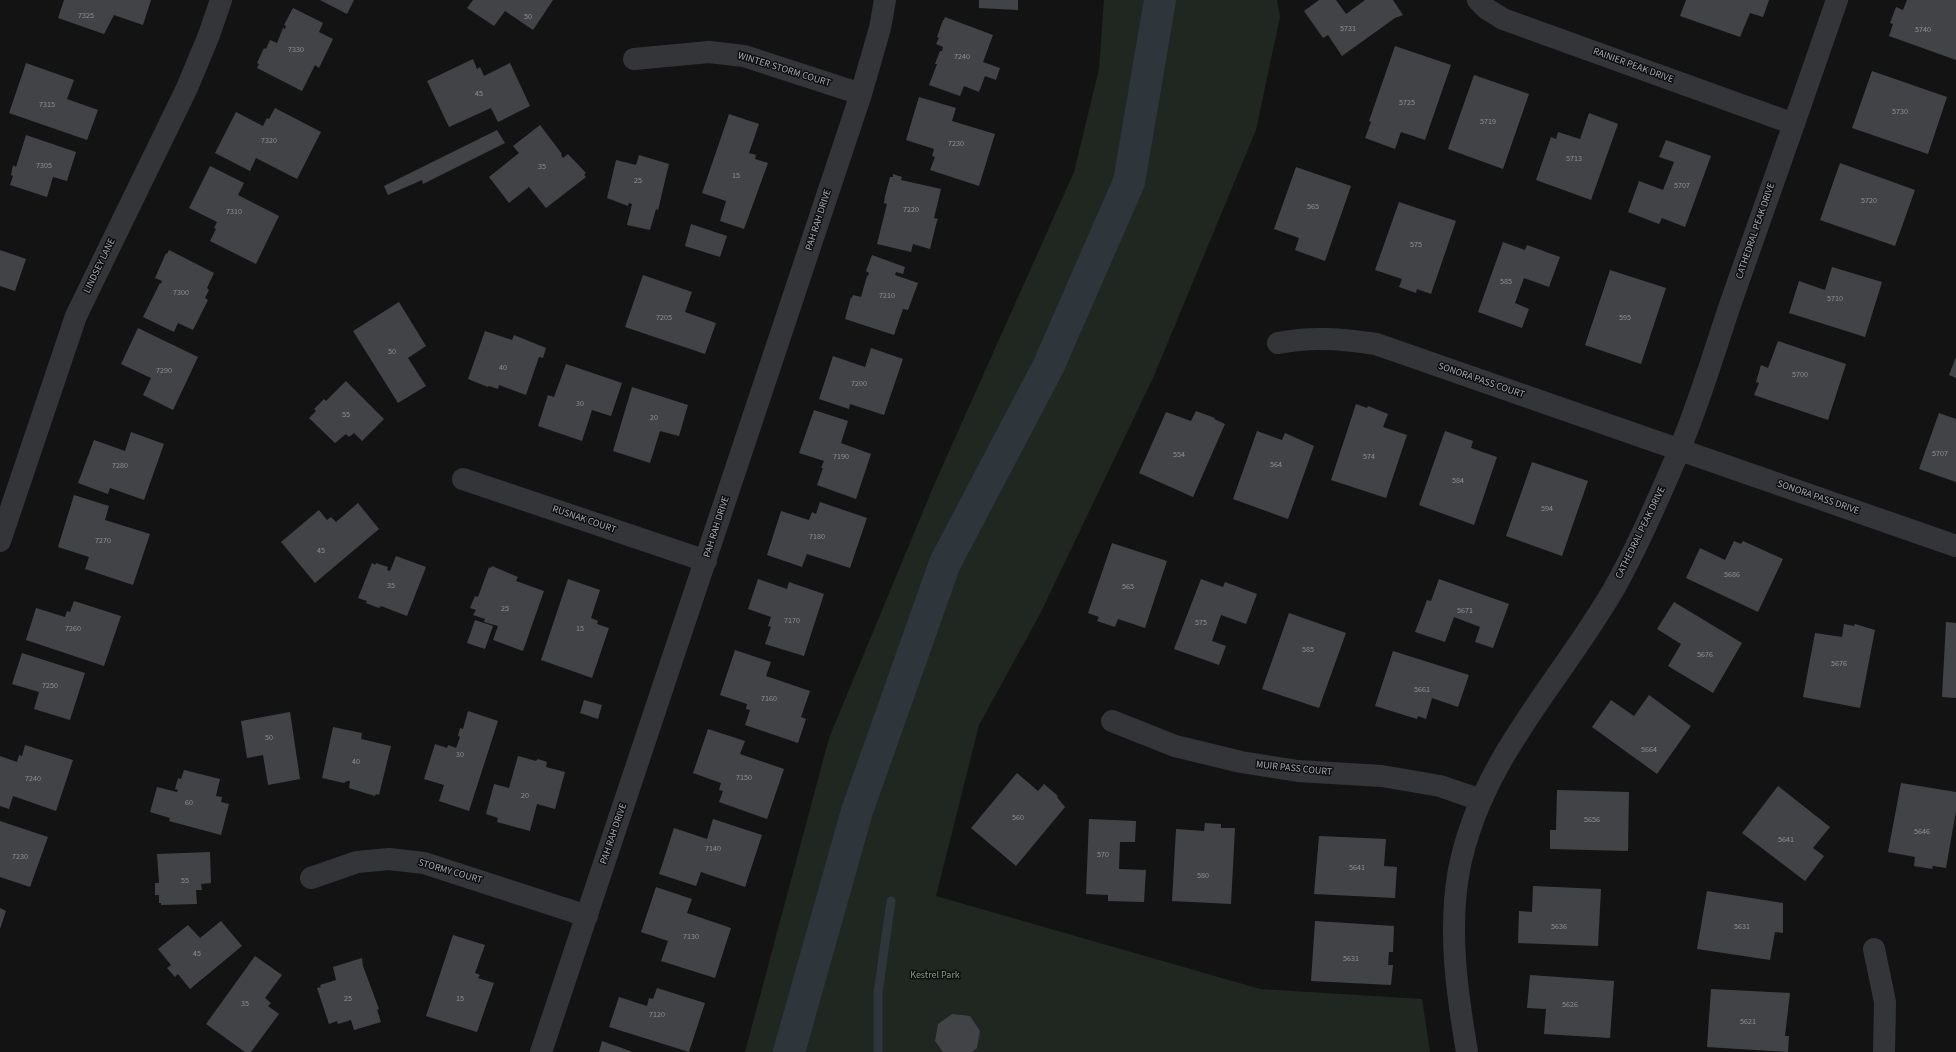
<!DOCTYPE html>
<html>
<head>
<meta charset="utf-8">
<style>
  body { margin:0 }
  canvas { display:block; background:#131314 }
</style>
</head>
<body>
<canvas width="1956" height="1052"></canvas>
<script>
const ctx = document.querySelector('canvas').getContext('2d');
ctx.lineJoin = 'round';
function fill(path, color) {
  ctx.fillStyle = color;
  ctx.fill(path, 'evenodd');
}
function trace(path, color, width, dash) {
  ctx.strokeStyle = color;
  ctx.lineWidth = width;
  ctx.lineCap = dash ? 'butt' : 'round';
  ctx.setLineDash(dash || []);
  ctx.stroke(path);
}
function label(font, color, halo, rows, align = 'center') {
  ctx.font = font + ' "Source Sans 3",sans-serif';
  ctx.lineWidth = 3;
  ctx.setLineDash([]);
  ctx.textBaseline = 'middle';
  ctx.strokeStyle = halo;
  ctx.fillStyle = color;
  for (const [text, x, y, turn = 0] of rows) {
    ctx.save();
    ctx.translate(x, y);
    ctx.rotate((+turn || 0) * Math.PI / 180);
    ctx.textAlign = isNaN(turn) ? turn : align;
    if (halo) ctx.strokeText(text, 0, 0);
    ctx.fillText(text, 0, 0);
    ctx.restore();
  }
}
fill(new Path2D(`
  M1104,0H1277L1280,17L1256,130L1153,378L1040,614L979,725L936,896L1260,989L1422,999L1430,1052H745L829,738L934,485L1074,172L1099,69Z`), '#202620');
trace(new Path2D(`
  M878,1052V993L891,901`), '#2e353b', 9);
trace(new Path2D(`
  M789,1052L857,811L945,563L1048,367L1129,182L1160,0`), '#2e353b', 32);
fill(new Path2D(`
  M64,0H151L143,25L114,15L104,34L58,18Z
  M320,0H354L347,14Z
  M473,0H553L533,30L505,11L494,26L467,8Z
  M979,0H1018V10L979,8Z
  M1319,0H1336L1346,14L1365,0H1393L1403,15L1395,18L1342,56L1328,35L1323,38L1304,11Z
  M1686,0H1769L1763,17L1750,13L1740,37L1680,16Z
  M1907,0H1956V60L1889,36L1893,24L1890,23L1896,7L1903,10Z
  M293,8L323,23L319,32L333,39L319,68L315,65L302,91L257,68L259,64L257,63L264,48L266,49L270,40L277,43L283,28L285,29L286,26L284,25Z
  M945,17L993,35L983,62L1000,68L996,80L985,76L979,92L964,86L960,96L929,85L937,64H935L940,51H942L943,47L936,44L939,38L937,37L943,20H944Z
  M1395,46L1451,65L1425,140L1401,132L1395,149L1365,138L1371,122L1369,121Z
  M473,59L477,69L480,67L484,76L510,63L530,106L498,122L491,108L449,127L427,81Z
  M26,63L74,80L67,99L98,110L87,140L9,113Z
  M1872,71L1947,97L1928,154L1852,128Z
  M1474,75L1529,94L1503,169L1448,149Z
  M919,97L956,108L952,121L995,134L979,186L930,170L935,157L932,156L934,149L906,140Z
  M275,108L321,132L297,179L256,158L250,171L215,153L236,112L263,126L267,118L269,119Z
  M1589,113L1618,124L1591,200L1536,180L1551,137L1556,139L1558,132L1580,139Z
  M729,114L759,124L749,153L756,155L755,159L768,163L744,229L720,221L726,201L702,193Z
  M540,125L562,154L561,155L563,158L568,154L586,173L584,175L586,177L546,208L529,187L509,203L489,177L519,153L513,146Z
  M497,130L505,143L423,184L422,180L388,195L384,186Z
  M26,135L76,152L67,181L53,177L47,197L10,185L13,176L11,175L13,165L16,167Z
  M1666,140L1711,156L1685,227L1662,218L1659,224L1628,212L1639,181L1663,190L1674,162L1659,157Z
  M639,155L669,164L658,210L656,209L650,230L627,225L632,204L629,203L628,206L607,198L616,160L636,165Z
  M1840,163L1915,190L1895,246L1820,220Z
  M210,166L244,183L238,195L279,216L256,264L210,241L216,229L214,228L217,222L189,208Z
  M1296,167L1351,186L1325,261L1295,250L1299,238L1274,229Z
  M893,174L902,177L901,180L941,189L934,218L938,219L937,221L930,249L913,244L911,252L877,244L887,204L884,203L885,196L890,177H893Z
  M1399,202L1456,221L1431,294L1417,289L1416,293L1399,287L1402,279L1375,270Z
  M691,224L727,236L720,257L685,246Z
  M1503,242L1525,250L1527,245L1560,257L1549,287L1524,278L1515,303L1529,309L1522,328L1478,312Z
  M0,250L26,259L15,291L0,286Z
  M169,250L214,273L207,288L209,290L205,298L208,300L193,330L178,323L174,332L143,317L160,283L161,284L162,281L155,278L166,253L167,254Z
  M872,255L905,267L903,274L896,272L895,275L918,283L908,310L903,309L894,335L845,319L851,297L852,298L853,295L861,297L867,276H868L869,273L866,271Z
  M1832,267L1882,282L1865,337L1789,313L1799,281L1825,290Z
  M1610,270L1666,288L1641,364L1585,345Z
  M643,275L692,292L685,312L716,323L705,354L625,327Z
  M399,302L426,346L408,358L426,386L398,403L353,331Z
  M138,328L198,357L173,410L143,395L151,378L121,364Z
  M485,331L512,340L514,335L546,348L543,358L539,357L526,395L499,385L498,389L489,386L488,387L468,379Z
  M1778,341L1846,364L1828,420L1754,395L1759,383L1756,382L1761,365L1768,368Z
  M871,348L903,359L884,415L850,404L849,409L819,399L833,356L865,367Z
  M1956,357V378L1949,375Z
  M566,364L622,383L611,416L592,410L582,441L538,426L548,395L554,397Z
  M346,381L384,419L362,441L354,433L349,437L346,434L335,443L309,418L316,411L314,409L324,399L326,401Z
  M632,387L688,405L679,436L660,431L650,463L613,451Z
  M1356,404L1367,408L1368,406L1388,414L1383,427L1407,435L1386,498L1331,480Z
  M814,410L848,421L841,443L871,454L856,499L817,485L823,468H821L824,461L799,453Z
  M1196,411L1215,418L1214,419L1225,424L1193,497L1139,473L1166,412L1191,421Z
  M1939,413L1956,419V482L1919,469Z
  M1257,431L1282,440L1285,433L1314,446L1288,519L1233,499Z
  M1445,431L1473,441L1471,448L1497,457L1474,525L1419,505Z
  M131,432L164,444L144,500L110,488L108,494L78,483L94,440L125,451Z
  M1532,462L1588,481L1562,556L1506,536Z
  M74,495L109,506L105,520L150,534L133,585L85,569L89,557L58,547Z
  M820,502L867,518L850,568L807,554L802,567L767,555L781,511L809,520L812,512L816,514Z
  M358,503L379,529L315,583L281,542L319,510L327,520L331,517L336,522Z
  M1734,541L1741,544L1743,541L1783,559L1758,612L1686,578L1700,548L1725,560Z
  M1112,543L1167,561L1145,628L1118,619L1115,627L1097,621L1099,617L1088,613Z
  M396,556L426,567L407,616L381,606L379,608L366,603L367,601L358,598L372,563L375,565L376,563L388,567L387,570L390,571Z
  M492,566L518,577L516,581L544,591L523,651L493,640L498,626L484,622L485,619L473,615L476,610L470,608L475,596L478,597L489,567L491,568Z
  M568,579L600,590L591,618L598,621L597,624L609,628L592,678L541,660Z
  M758,579L787,589L789,582L824,594L804,656L765,644L771,627L768,626L771,617L748,609Z
  M1201,579L1223,587L1225,582L1257,594L1246,624L1221,615L1212,641L1226,646L1219,665L1174,649Z
  M1439,579L1509,604L1493,648L1475,642L1480,627L1454,617L1445,642L1415,632L1427,600L1431,601Z
  M74,601L121,616L104,666L26,640L36,608L65,617L67,611L70,612Z
  M1674,602L1742,643L1713,693L1668,666L1681,644L1657,629Z
  M1289,613L1346,633L1319,708L1262,689Z
  M475,620L493,626L485,649L467,643Z
  M1946,622L1956,623V698L1942,697Z
  M1844,624L1854,626L1855,624L1875,630L1860,708L1803,697L1815,633L1842,637Z
  M735,650L771,662L766,676L810,691L801,717L806,719L798,743L745,725L750,710L746,709L747,704L720,695Z
  M1393,651L1469,675L1458,707L1432,698L1426,719L1418,716L1417,719L1375,706Z
  M22,653L85,673L70,720L34,709L39,692L12,684Z
  M1649,695L1691,726L1657,774L1592,727L1611,700L1634,716Z
  M584,700L602,705L598,719L580,713Z
  M468,711L498,721L469,811L439,801L444,785L424,779L435,744L447,748L448,745L456,748L460,737L458,736L460,728L463,729Z
  M290,712L300,779L268,785L263,755L247,758L241,721Z
  M333,727L362,733L361,739L391,746L379,795L376,794L375,796L349,788L350,781H347L344,783L322,778Z
  M708,729L745,741L740,754L784,769L767,819L719,802L723,791L719,790L721,783L693,773Z
  M25,745L73,760L56,811L13,796L9,809L0,806V756L17,762L19,755L22,756Z
  M518,756L536,761L538,759L547,762L546,767L565,772L555,809L537,804L530,831L497,822L498,818L486,814L494,784L509,788Z
  M184,770L220,779L216,796L222,797L221,802L229,804L221,835L169,821L170,818L150,812L157,787L177,792L178,790L175,789L178,778L181,779Z
  M1017,773L1038,791L1044,784L1058,796L1057,797L1065,807L1016,866L971,828Z
  M1901,783L1956,792V811L1946,868L1933,866L1932,869L1914,866L1915,857L1888,852Z
  M1778,786L1830,827L1813,848L1824,856L1805,881L1742,833Z
  M1557,790L1629,792L1628,851L1550,849V830H1556Z
  M713,819L762,835L745,887L701,872L696,886L659,874L674,828L707,839Z
  M1089,819L1136,821L1135,842H1120L1119,869L1146,870L1144,902L1108,901V895L1086,894Z
  M0,821L48,837L30,887L0,877Z
  M1205,823L1221,824V828H1235L1231,904L1172,901L1176,829L1204,831Z
  M1319,836L1386,839L1384,866L1397,867L1395,898L1314,894Z
  M210,852L211,883L201,884L202,890H196L197,904L161,905V903H159V895H155V883H159L157,854Z
  M1533,886L1601,889L1598,946L1518,943L1519,911L1532,912Z
  M656,887L692,899L687,913L731,928L715,978L661,961L668,941L641,932Z
  M1707,891L1783,903V933L1775,932L1770,960L1697,949Z
  M0,908L6,911L0,929Z
  M221,921L242,946L190,989L178,974L175,977L167,968L171,965L158,949L188,925L200,938Z
  M1315,921L1394,926L1393,952H1389L1388,965H1393L1391,985L1311,981Z
  M453,935L485,945L475,973L480,975L478,978L494,983L477,1032L426,1016Z
  M255,956L282,975L265,998L271,1003L268,1006L279,1014L251,1052H245L206,1024Z
  M362,958L363,966L379,1009L377,1010L381,1022L354,1030L351,1020L338,1024L337,1021L329,1024L317,988L321,987L320,985L336,980L333,967Z
  M1530,975L1614,981L1610,1038L1544,1034L1546,1009L1527,1008Z
  M657,988L705,1003L689,1052L609,1027L619,997L647,1006L649,998L653,999Z
  M1711,989L1790,993L1785,1036H1789L1788,1052L1707,1047Z
  M952,1014L970,1016L980,1031L977,1048L972,1052H943L935,1041L938,1024Z
  M602,1041L633,1052H599Z`), '#424347');
trace(new Path2D(`
  M1478,0L1487,9L1503,19L1794,124
  M634,59L709,52L744,56L861,94
  M1278,343C1312,336 1342,339 1376,344L1956,546
  M463,479L706,561
  M0,541L76,316L187,88L209,35L221,0
  M1112,721L1175,746L1241,762L1298,771L1382,776L1440,786L1481,800
  M311,878L357,862L389,859L424,863L587,916
  M1874,949L1885,1002L1884,1052
  M541,1052L861,94L880,28L885,0
  M1467,1052C1457,993 1448,930 1459,870C1481,758 1560,683 1615,587C1639,544 1659,498 1678,453C1699,404 1714,352 1731,302C1767,201 1802,101 1837,0`), '#343539', 22);
label('8px', '#8d9098', null, [
  ["7325",86,16],
  ["50",528,17],
  ["5731",1348,29],
  ["5740",1923,30],
  ["7330",296,50],
  ["7240",962,57],
  ["45",479,94],
  ["5725",1407,103],
  ["7315",47,105],
  ["5730",1900,112],
  ["5719",1488,122],
  ["7320",269,141],
  ["7230",956,144],
  ["5713",1574,159],
  ["7305",44,166],
  ["35",542,167],
  ["15",736,176],
  ["25",638,181],
  ["5707",1682,186],
  ["5720",1869,201],
  ["565",1313,207],
  ["7220",911,210],
  ["7310",234,212],
  ["575",1416,245],
  ["585",1506,282],
  ["7300",181,293],
  ["7210",887,296],
  ["5710",1835,299],
  ["7205",664,318],
  ["595",1625,318],
  ["50",392,352],
  ["40",503,368],
  ["7290",164,371],
  ["5700",1800,375],
  ["7200",859,384],
  ["30",580,404],
  ["55",346,415],
  ["20",654,418],
  ["5707",1940,454],
  ["554",1179,455],
  ["7190",841,457],
  ["574",1369,457],
  ["564",1276,465],
  ["7280",120,466],
  ["584",1458,481],
  ["594",1547,509],
  ["7180",817,537],
  ["7270",103,541],
  ["45",321,551],
  ["5686",1732,575],
  ["35",391,586],
  ["565",1128,587],
  ["25",505,609],
  ["5671",1465,611],
  ["7170",792,621],
  ["575",1201,623],
  ["7260",73,629],
  ["15",580,629],
  ["585",1308,650],
  ["5676",1705,655],
  ["5676",1839,664],
  ["7250",50,686],
  ["5661",1422,690],
  ["7160",769,699],
  ["50",269,738],
  ["5664",1649,750],
  ["30",460,755],
  ["40",356,762],
  ["7150",744,778],
  ["7240",33,779],
  ["20",525,796],
  ["60",189,803],
  ["560",1018,818],
  ["5656",1592,820],
  ["5646",1922,832],
  ["5641",1786,840],
  ["7140",713,849],
  ["570",1103,855],
  ["7230",20,857],
  ["5641",1357,868],
  ["580",1203,876],
  ["55",185,881],
  ["5636",1559,927],
  ["5631",1742,927],
  ["7130",691,937],
  ["45",197,954],
  ["5631",1351,959],
  ["25",348,999],
  ["15",460,999],
  ["35",245,1004],
  ["5626",1570,1005],
  ["7120",657,1015],
  ["5621",1748,1022]
]);
label('10px', '#a6aab3', '#0e0e0f', [
  ["RAINIER PEAK DRIVE",1633,66,20],
  ["WINTER STORM COURT",784,70,17],
  ["PAH RAH DRIVE",819,220,-72],
  ["CATHEDRAL PEAK DRIVE",1756,231,-71],
  ["LINDSEY LANE",100,266,-64],
  ["SONORA PASS COURT",1481,381,19],
  ["SONORA PASS DRIVE",1818,498,19],
  ["RUSNAK COURT",584,520,19],
  ["PAH RAH DRIVE",717,527,-72],
  ["CATHEDRAL PEAK DRIVE",1641,533,-64],
  ["MUIR PASS COURT",1294,769,6],
  ["PAH RAH DRIVE",614,834,-71],
  ["STORMY COURT",450,872,16]
]);
label('10px', '#7f9c80', '#0e0e0f', [
  ["Kestrel Park",935,976]
]);
</script>
</body>
</html>
